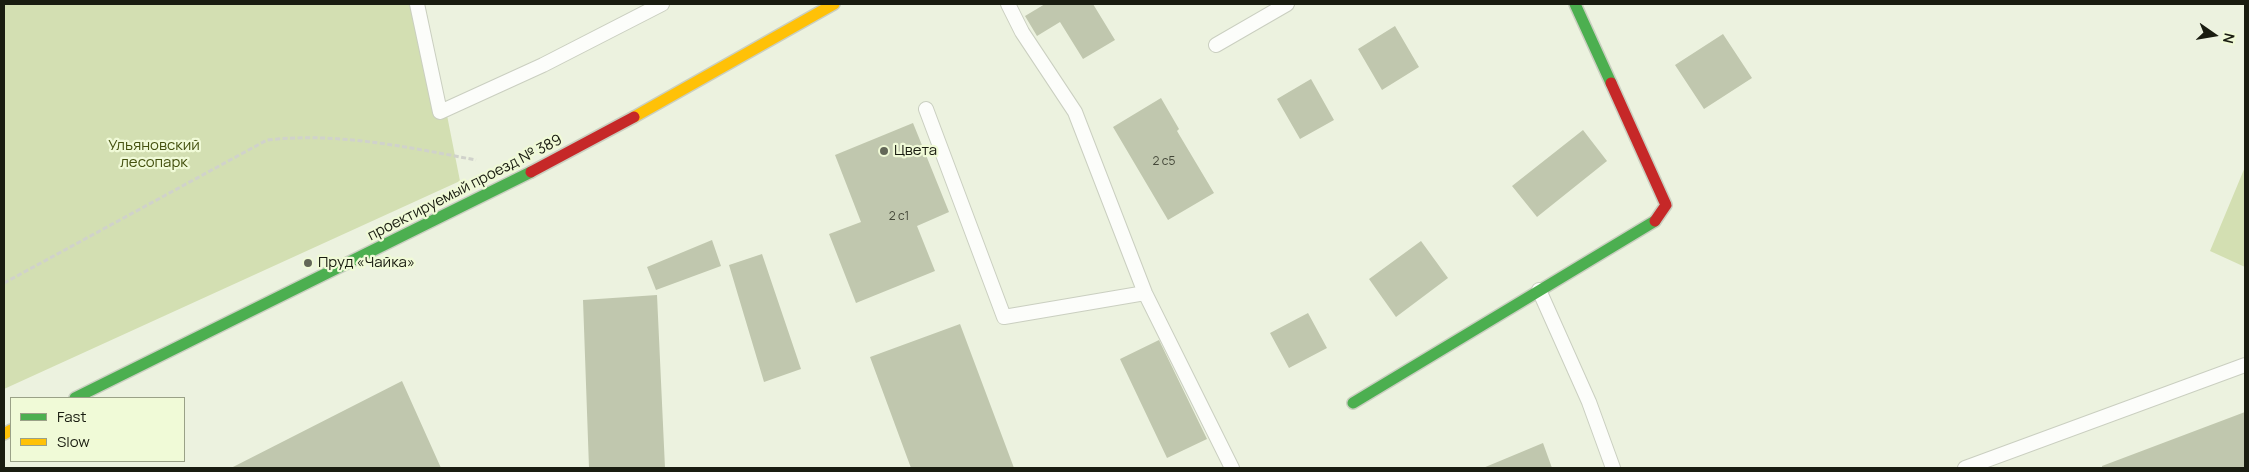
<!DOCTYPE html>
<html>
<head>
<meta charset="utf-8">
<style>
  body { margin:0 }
  #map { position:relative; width:2249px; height:472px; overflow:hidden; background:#ecf2df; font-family:Manrope,sans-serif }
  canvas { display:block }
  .frame { position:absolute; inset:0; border:5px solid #191c10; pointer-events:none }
  .legend { position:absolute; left:10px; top:397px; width:175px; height:65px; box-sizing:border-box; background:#f0fad7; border:1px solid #9aa187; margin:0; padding:6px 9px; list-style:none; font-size:15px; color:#191c10 }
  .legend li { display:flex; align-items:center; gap:10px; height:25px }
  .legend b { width:25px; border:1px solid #9aa187 }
  .north { position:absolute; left:2189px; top:10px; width:50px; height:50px; -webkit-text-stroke:4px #f0fad7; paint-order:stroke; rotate:103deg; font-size:14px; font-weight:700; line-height:20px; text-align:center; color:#191c10 }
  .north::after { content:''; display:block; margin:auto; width:18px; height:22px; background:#191c10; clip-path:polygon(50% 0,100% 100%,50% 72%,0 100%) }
</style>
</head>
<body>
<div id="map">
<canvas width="2249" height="472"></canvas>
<div class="frame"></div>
<ul class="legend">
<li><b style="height:6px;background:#4caf50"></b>Fast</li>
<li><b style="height:6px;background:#ffc107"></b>Slow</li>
</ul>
<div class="north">N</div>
</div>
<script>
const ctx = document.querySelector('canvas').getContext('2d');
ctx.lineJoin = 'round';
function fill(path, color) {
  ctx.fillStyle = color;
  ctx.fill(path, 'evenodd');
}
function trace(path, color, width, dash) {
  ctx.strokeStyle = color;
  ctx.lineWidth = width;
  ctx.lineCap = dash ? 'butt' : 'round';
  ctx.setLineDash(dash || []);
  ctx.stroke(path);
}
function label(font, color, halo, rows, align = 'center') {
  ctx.font = font + ' Manrope,sans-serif';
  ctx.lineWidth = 4.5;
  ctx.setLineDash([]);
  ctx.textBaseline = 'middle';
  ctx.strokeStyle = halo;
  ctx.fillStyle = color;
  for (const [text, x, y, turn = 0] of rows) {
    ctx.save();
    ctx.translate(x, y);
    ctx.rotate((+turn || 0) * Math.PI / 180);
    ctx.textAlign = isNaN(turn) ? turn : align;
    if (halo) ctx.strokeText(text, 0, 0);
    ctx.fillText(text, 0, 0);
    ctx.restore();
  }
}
fill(new Path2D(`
  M4,4H425L460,181L4,389Z
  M2245,167V267L2210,251Z`), '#d3dfb2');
fill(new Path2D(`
  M1045,4H1093L1115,40L1083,59L1060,22L1037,36L1025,16Z
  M1395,26L1419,67L1382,90L1358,49Z
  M1723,34L1752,78L1704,109L1675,65Z
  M1311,79L1334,120L1300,139L1277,99Z
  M1161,98L1179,129L1177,131L1214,193L1168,220L1113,127Z
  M913,123L949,212L917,226L935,271L856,303L829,234L861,222L835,155Z
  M1583,130L1607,161L1537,217L1512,186Z
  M712,240L721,266L656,290L647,267Z
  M1421,241L1448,278L1396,317L1369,279Z
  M762,254L801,369L764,382L729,265Z
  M657,295L665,468H589L583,300Z
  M1308,313L1327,348L1289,368L1270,333Z
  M960,324L1014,468H911L870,357Z
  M1159,340L1207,439L1167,458L1120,359Z
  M402,381L441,468H231Z
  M2245,412V468H2102V466Z
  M1543,443L1552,468H1483Z`), '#c0c7ae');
const lane = new Path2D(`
  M417,4L440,112L543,65L662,4
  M1008,4L1022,32L1075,112L1145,293L1232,468
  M1216,45L1287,4
  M926,109L1004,317L1145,293
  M1539,290L1589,402L1613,468
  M1965,468L2245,365`);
const fast = new Path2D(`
  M1575,4L1611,83
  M75,398L531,172
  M1353,403L1655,221`);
const slow = new Path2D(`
  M634,117L834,4
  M4,434L11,430`);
const jam = new Path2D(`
  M1611,83L1666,205L1655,221
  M531,172L634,117`);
trace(lane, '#cacfc0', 16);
trace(fast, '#cacfc0', 14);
trace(slow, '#cacfc0', 14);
trace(jam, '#cacfc0', 14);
trace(new Path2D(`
  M4,283L267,140C337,132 407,147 476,160`), '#d0d2cb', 3, [5, 2.5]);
trace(lane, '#fcfdfa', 14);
trace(fast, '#4caf50', 11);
trace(slow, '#ffc107', 11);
trace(jam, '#c62828', 11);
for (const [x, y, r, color] of [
  [884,151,5,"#636758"],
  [308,263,5,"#636758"]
]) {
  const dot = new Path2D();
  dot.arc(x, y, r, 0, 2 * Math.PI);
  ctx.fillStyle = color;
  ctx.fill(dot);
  trace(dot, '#f0fad7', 2);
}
label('12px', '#434738', null, [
  ["2 с5",1164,162],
  ["2 с1",899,217]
]);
label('15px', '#44510f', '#f0fad7', [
  ["Ульяновский",154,146],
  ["лесопарк",154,163]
]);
label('15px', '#191c10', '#f0fad7', [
  ["Цвета",894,151],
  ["Пруд «Чайка»",318,263]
], 'left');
label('15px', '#191c10', '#f0fad7', [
  ["проектируемый проезд № 389",465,188,-27]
]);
</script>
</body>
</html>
